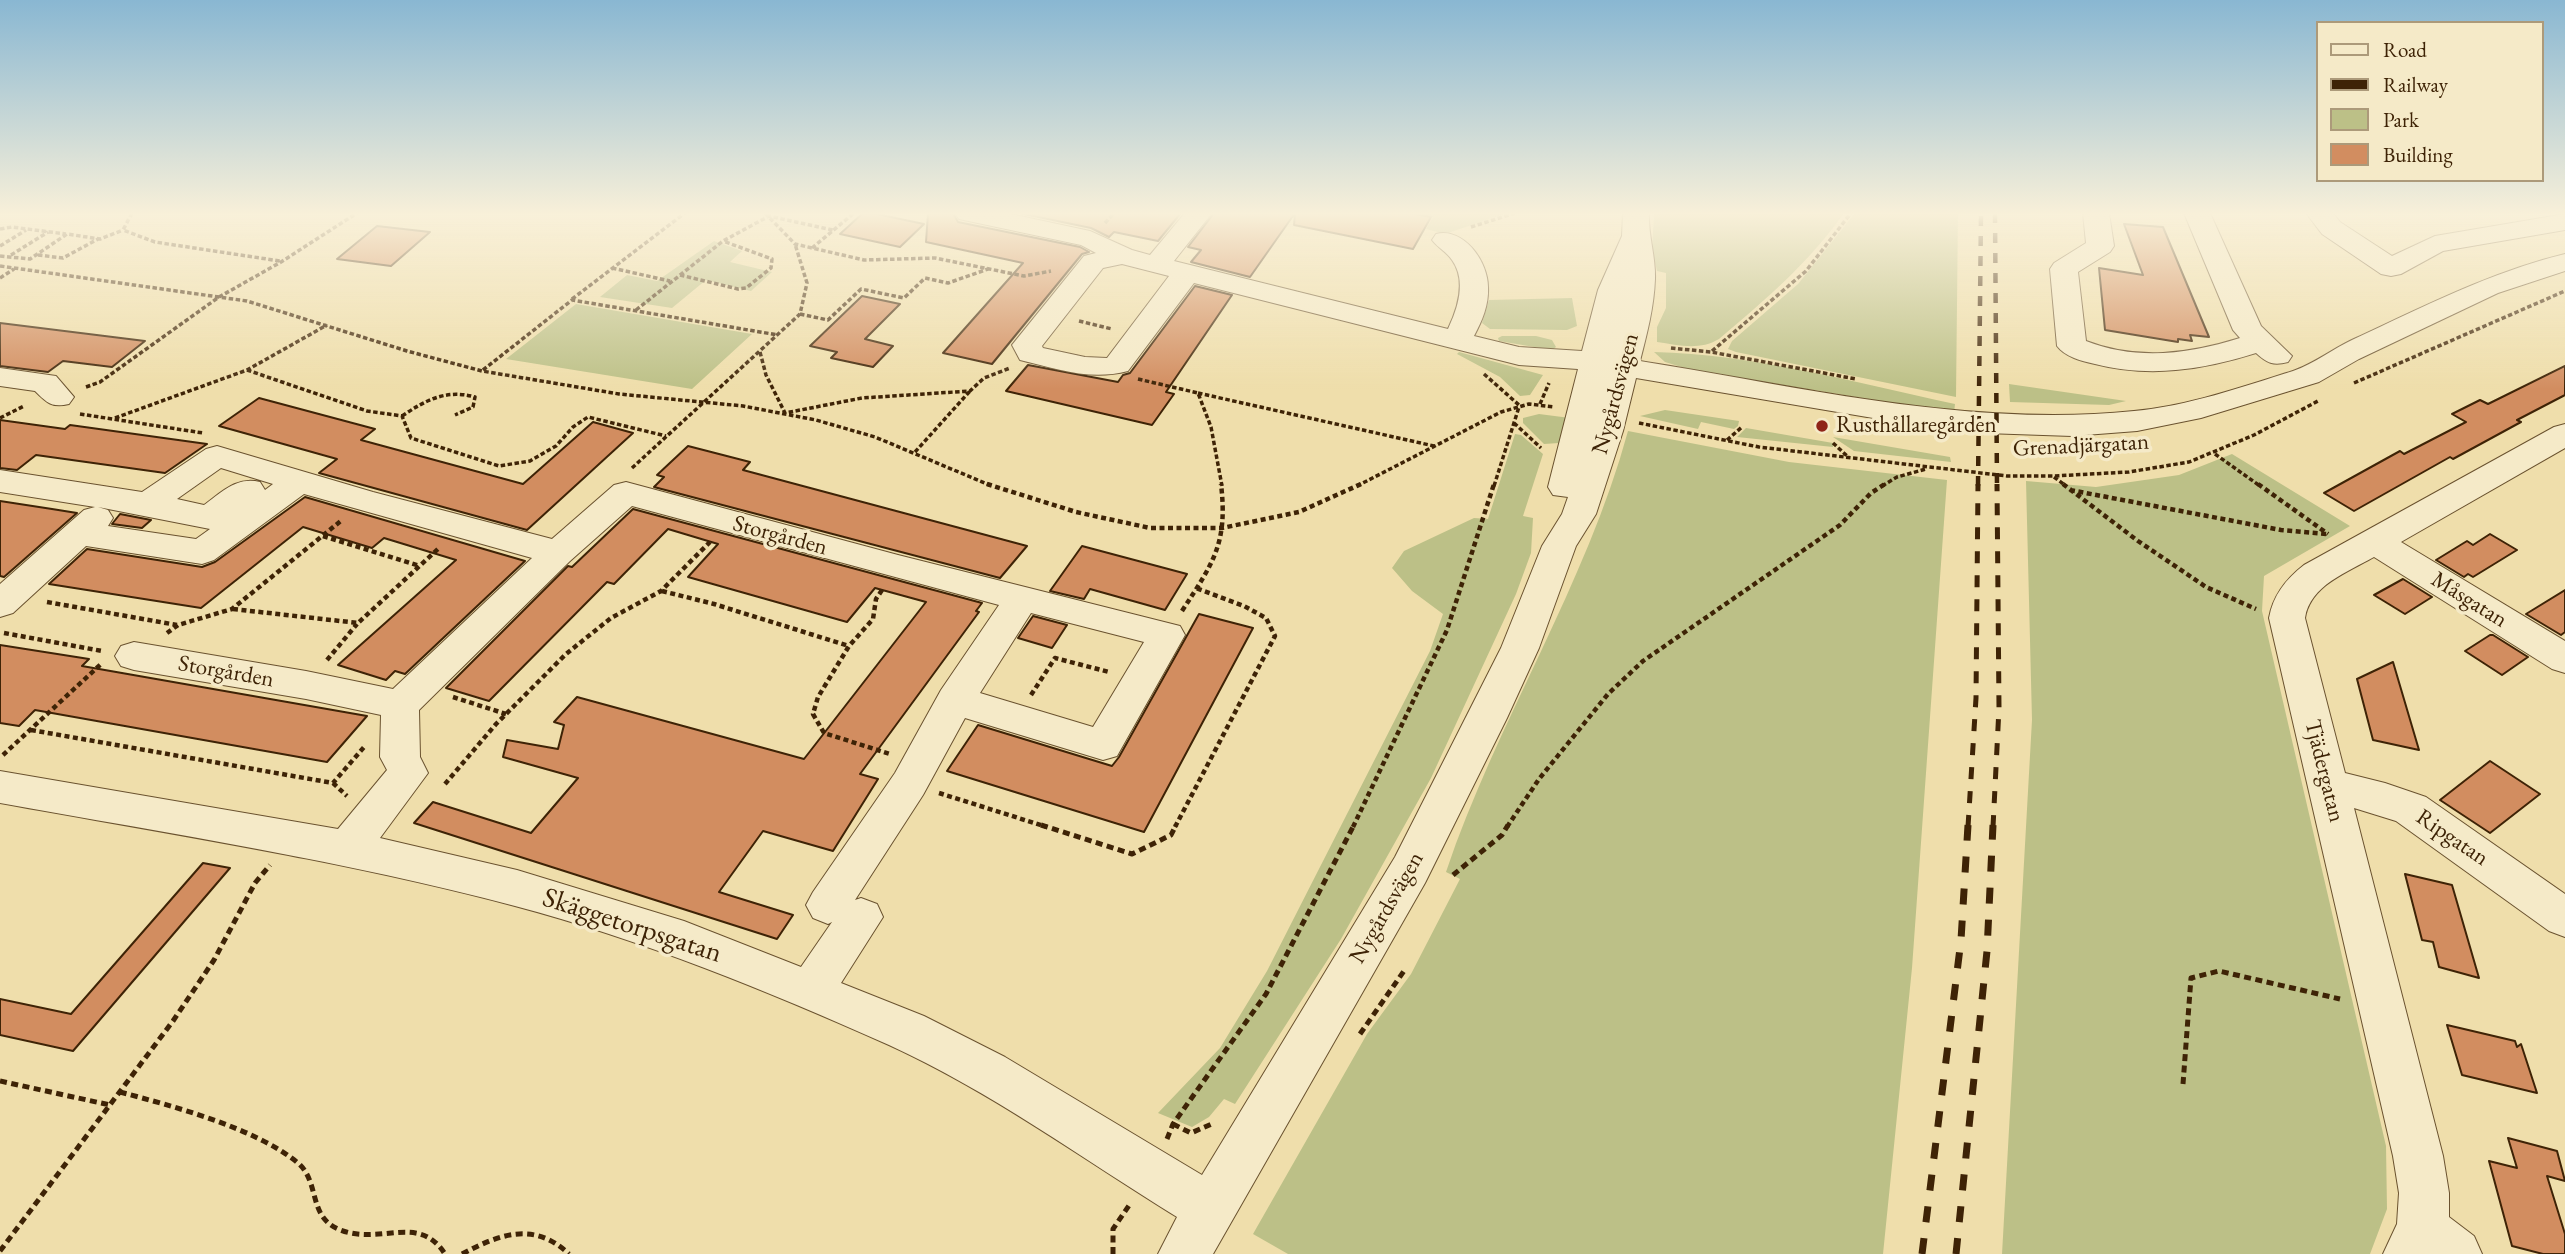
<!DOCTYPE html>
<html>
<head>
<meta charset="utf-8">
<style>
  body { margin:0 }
  #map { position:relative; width:2565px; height:1254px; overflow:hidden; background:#efdeab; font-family:"EB Garamond",serif }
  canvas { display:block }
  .legend { position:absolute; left:2316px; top:21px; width:228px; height:161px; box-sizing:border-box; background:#f5eac8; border:2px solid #ac9a7a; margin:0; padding:9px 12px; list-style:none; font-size:21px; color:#3e2306 }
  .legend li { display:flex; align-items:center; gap:14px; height:35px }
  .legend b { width:35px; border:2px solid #ac9a7a }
</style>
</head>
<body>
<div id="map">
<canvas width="2565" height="1254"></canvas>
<ul class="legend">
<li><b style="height:9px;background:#f5eac8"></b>Road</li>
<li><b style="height:9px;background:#3e2306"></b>Railway</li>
<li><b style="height:19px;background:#bcc087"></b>Park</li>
<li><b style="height:19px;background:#d28d60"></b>Building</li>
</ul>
</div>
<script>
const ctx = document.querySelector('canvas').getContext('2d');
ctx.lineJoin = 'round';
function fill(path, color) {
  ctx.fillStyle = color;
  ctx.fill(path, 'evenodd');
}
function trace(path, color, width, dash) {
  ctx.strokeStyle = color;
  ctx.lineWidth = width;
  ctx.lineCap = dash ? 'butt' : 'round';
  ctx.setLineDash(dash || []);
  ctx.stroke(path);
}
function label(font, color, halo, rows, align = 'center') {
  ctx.font = font + ' "EB Garamond",serif';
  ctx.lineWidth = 7;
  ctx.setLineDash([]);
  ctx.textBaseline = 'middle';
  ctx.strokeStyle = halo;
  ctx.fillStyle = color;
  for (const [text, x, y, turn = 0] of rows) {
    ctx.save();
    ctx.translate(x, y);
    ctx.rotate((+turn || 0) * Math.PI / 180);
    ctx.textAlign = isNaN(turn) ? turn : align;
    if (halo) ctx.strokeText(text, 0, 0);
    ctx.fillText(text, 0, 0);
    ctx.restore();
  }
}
fill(new Path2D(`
  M1418,213H1507L1445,234L1426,229L1433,217Z
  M1654,213H1844C1809,263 1765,300 1719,339C1699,351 1678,345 1657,342V327L1666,308V273L1657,271L1652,249Z
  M1855,213H1958L1956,397L1736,352L1728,349L1732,341L1798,284Z
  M714,241L742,251L730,262L772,272L751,291L706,280L672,308L600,297L627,275L657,281Z
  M1572,298L1577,326L1567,330L1490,329L1482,323L1489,300Z
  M576,304L752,334L692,389L506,359Z
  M1502,336H1536L1552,340L1556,347L1552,350L1499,341L1498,338Z
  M1459,352L1543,375L1530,395L1520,396L1500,377L1457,354Z
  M1654,352C1754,354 1856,383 1955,404L1954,413L1691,370L1665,362Z
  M2009,384L2126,401L2109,405L2010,402Z
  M1665,410L1739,421L1738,426L1734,429L1701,422L1698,429L1640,416Z
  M1539,414L1570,418L1559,443L1544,444L1523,423V418Z
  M1746,428L1833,443V447L1737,437Z
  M1628,431L1789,462L1947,480L1912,968L1883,1254H1288L1253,1234L1367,1034L1411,974L1460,879L1446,872C1497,721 1586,585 1628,431Z
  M1515,434L1521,435L1543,454L1523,516L1533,518L1531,553L1516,594L1431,778L1341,939L1235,1104L1224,1099L1209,1117L1192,1127L1158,1113L1220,1048L1267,971L1430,651L1443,614L1412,591L1392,568L1404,551L1474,518L1488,519Z
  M1833,437L1950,457L1951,462L1854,451Z
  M2232,454L2350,526L2264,576L2262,611L2386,1146L2387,1209L2370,1254H2002L2032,720L2026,481L2096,487L2179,475Z`), '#bcc087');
const building = new Path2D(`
  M863,213H872L924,224L900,247L840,234Z
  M928,213H953L958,222L1080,247L1089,252L1082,254L992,364L943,353L1023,263L926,242Z
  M1019,213H1181L1158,241L1114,232L1109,237L1091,228Z
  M1214,213H1409L1431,217L1413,249L1294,225L1295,213L1250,277L1191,262L1201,250L1188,247Z
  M2124,224L2163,227L2209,337L2190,335L2192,341L2178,339V342L2105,330L2099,268L2143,275Z
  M377,226L430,232L391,266L337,259Z
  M1195,286L1232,295L1166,392L1174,394L1152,425L1006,391L1028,365L1118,382L1123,375L1130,373Z
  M862,296L900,304L865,339L893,346L873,367L831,358L837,352L810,346Z
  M0,323L145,341L112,367L63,361L48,372L0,366Z
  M2565,366V395L2517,420L2521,422L2453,459L2450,457L2354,511L2324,493L2400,451L2404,454L2466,422L2452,414L2480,400L2488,404Z
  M259,398L375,429L361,440L523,484L593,422L633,433L527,530L319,473L337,459L219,426Z
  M0,420L65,429L70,425L207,444L165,473L36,455L17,470L0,468Z
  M688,446L750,462L743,470L1027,546L1000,578L654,487L664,477L657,475Z
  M305,497L525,561L405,674L395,671L386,680L338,665L456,560L384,538L372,548L303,527L201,608L49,584L87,549L202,567L215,562Z
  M0,501L52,509L77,513L4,577L0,576Z
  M633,509L982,603L976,611L979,612L860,774L878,779L833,851L763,831L719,892L793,915L777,939L414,823L433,802L531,833L578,778L503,757L507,740L558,749L564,725L554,722L577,697L804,759L926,602L875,588L847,622L688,577L718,544L668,529L614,584L607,582L489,701L446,688L568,566L572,567Z
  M120,514L151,520L142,528L112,524Z
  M2490,534L2517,550L2473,577L2468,574L2464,577L2436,560L2467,541L2473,545Z
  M1082,546L1187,574L1165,610L1090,589L1084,599L1050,591Z
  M2403,579L2432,597L2405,614L2374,595Z
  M2565,590V632L2561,635L2526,614Z
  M1199,614L1253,628L1144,832L947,771L978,725L1112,766L1119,757Z
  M1033,616L1067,625L1052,648L1018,638Z
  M2490,635H2493L2528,657L2502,675L2465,651Z
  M0,645L89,659L82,666L367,716L327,762L35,710L19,726L0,723Z
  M2393,662L2419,750L2373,740L2357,679Z
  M2490,761L2540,794L2490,833L2440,800Z
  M203,863L230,868L73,1051L0,1035V999L71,1014Z
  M2405,874L2452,885L2479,978L2439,967L2433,942L2422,940Z
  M2447,1025L2515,1041L2517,1047L2521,1044L2537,1093L2462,1075Z
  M2508,1138L2557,1151L2565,1181L2547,1176L2565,1234V1254H2543L2512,1246L2489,1161L2517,1168Z`);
fill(building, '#d28d60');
trace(building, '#3e2306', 2);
const minor = new Path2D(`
  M955,213H1006L1090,231L1132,250L1150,255L1185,213H1212L1174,261L1448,329C1458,308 1467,281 1452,260C1447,252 1438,248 1432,240L1436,234C1464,227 1488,262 1488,287C1489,305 1482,321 1474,336L1519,347L1582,351L1598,290L1622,236L1623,213H1649C1648,236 1656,257 1655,279C1654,307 1647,334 1640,361C1803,387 1969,428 2134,411C2188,406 2242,387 2293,371C2314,364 2334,348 2354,339C2423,307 2491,272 2565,254V271L2498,293L2359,359L2319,382L2201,418L2137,431L2072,436L1956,432L1636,378L1623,431L1596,514L1576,546L1539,648L1507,718L1425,883L1213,1254H1158L1177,1217C1083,1159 990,1091 889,1045C768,991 643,940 515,906C346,861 172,834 0,803V771L338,829L387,770L380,757L381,715L306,699L134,670L121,666L115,656L121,646L134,642L306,671L393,689L532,558L304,494L214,560L202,564L86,546L13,613L0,617V584L84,510L95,507L0,492V470L142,492L206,449L217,446L373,492L552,539L614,485L626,482L898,555L1180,626L1185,635L1117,756L1103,760L965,718L923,795L855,900L861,898L877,904L883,917L841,983L924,1016L1005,1057L1202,1175L1395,857L1501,648L1542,546L1562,514L1568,497L1553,495L1548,487L1578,369L1519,365L1194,283L1128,371C1090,381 1057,369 1020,360L1012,345L1084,256L1096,253L1081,245L959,219ZM1122,264L1169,276L1107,358L1085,357L1043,348L1042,346L1103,268ZM221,468L273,484L265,490L260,482C237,476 222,492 204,505L177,499ZM632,506L999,605L941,690L895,773L813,892L806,905L813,918L828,924L832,922L801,967L684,921L517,870L380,838L428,773L420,757L419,710L570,561ZM98,507L210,529L196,539L108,526L113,518L108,510ZM1031,613L1144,642L1093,727L980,693Z
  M2083,213H2109L2114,246L2110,252L2078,272L2086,341C2137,361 2189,354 2240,338L2233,330L2184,213H2210L2261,326L2292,356L2288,362C2273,366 2267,363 2256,353C2202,370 2150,378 2095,364C2082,361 2065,357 2057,346L2050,269L2054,263L2086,243Z
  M2306,213H2333L2340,222L2392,256L2435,236L2565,214V230L2443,251L2401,274L2391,276L2381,274L2322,234Z
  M0,368L56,376L74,397L69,404C52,408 47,403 35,391L0,386Z
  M2565,424V448L2401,542L2565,641V673L2552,669L2374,557C2348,572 2310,585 2305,618L2345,773L2385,783L2426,797L2565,894V937L2549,931L2396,821L2354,808L2443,1156L2449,1193V1217L2474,1236L2482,1254H2383L2397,1224L2399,1193L2393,1156L2269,618C2273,595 2286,579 2304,565L2554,427Z`);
trace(minor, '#6a522f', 2);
trace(new Path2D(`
  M132,213L123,230L155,242L280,261
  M765,213L795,244L864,260L935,258L1024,276L1051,271
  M1105,223L1114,213
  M1471,227L1515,213
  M0,229L12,227L66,234
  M0,246L26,230
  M812,248L854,213
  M11,255L48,232
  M38,255L63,258L98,239
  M0,256L30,259L67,234L100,239L123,230
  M0,266L247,301L407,351L482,371L619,394L743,406L816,420L875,437L992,486
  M612,268L670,281
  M680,275L738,289L746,288L771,268L772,259L723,241
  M0,278L14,269
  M572,299L685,213
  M636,310L723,241L769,216L833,230
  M800,314L828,320L861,289L904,298L925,278L948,283L988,269
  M1079,321L1112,329
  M1671,348L1711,352L1856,379
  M1712,351L1806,271L1851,213
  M760,352L766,375L785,413L862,398L970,391L984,378L1010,368
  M247,370L367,411L402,416L411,438L499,466L530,461L556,446L573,427L588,417L666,436
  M483,370L572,300L778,335
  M1484,374L1519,405
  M1138,379L1198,393L1211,427L1222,486
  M2354,383L2565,291
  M86,387L100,382L219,297L281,262L357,213
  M1198,393L1434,446
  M1540,404L1549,383
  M80,414L203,433
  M402,416C426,400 446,389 475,397L473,407L455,415
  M0,418L24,406
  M115,418L247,370L327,325
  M1514,423L1541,448
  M1639,423L1759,447L2007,476H2053L2129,472L2189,462L2254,435L2318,401
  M1727,440L1742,427
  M1833,443L1847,456
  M915,452L970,391
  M2215,454L2260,486
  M632,468L800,314L807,283L795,244
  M2054,477L2066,486
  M1357,486L1501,412L1529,404L1554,407
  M1494,486L1519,407
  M1882,486L1897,477L1926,469`), '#3e2306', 3.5, [4.5, 2.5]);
trace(new Path2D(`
  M987,484L1076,512L1150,528H1222L1299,512L1361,484
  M2063,484L2138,541L2206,587L2256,609
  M2258,484L2328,534
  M2070,490L2281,530L2327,534
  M323,536L420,566
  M882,590L876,599L873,619L849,646L818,697L813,714L824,733L890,754
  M662,591L714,604L849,646
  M47,602L177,625
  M233,609L358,623L439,548
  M1182,611C1213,563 1228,544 1221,484
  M4,633L102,651
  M167,633L178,625L232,609L342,520
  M327,660L357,624
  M1031,695L1055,658L1109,672
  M453,697L506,714
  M31,730L333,783L365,746
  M3,755L101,664
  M333,783L347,796
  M445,784L496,724L566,654L611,618L661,591L710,542
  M939,793L1047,827
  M1175,827L1275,636L1266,618L1244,606L1196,588
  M1353,827L1447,630L1494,484
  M1507,827L1539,779L1608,694L1643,661L1840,525L1871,493L1885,484`), '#3e2306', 4.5, [5, 3.5]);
trace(new Path2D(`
  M1041,825L1132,854L1171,835L1176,825
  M1453,875L1502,835L1508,825
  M1360,1034L1404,971
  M0,1081L110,1105
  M2183,1084L2191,978L2219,971L2340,999
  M120,1092C172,1106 256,1128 298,1163C320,1182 308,1216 338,1229C380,1247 418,1212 445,1254
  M1173,1124L1191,1133L1214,1123
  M1167,1139L1173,1124L1266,994L1354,825
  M0,1251L173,1021L214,960L255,883L270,865
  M462,1254C500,1234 534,1221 569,1254
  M1113,1254V1229L1130,1204`), '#3e2306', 5, [7, 4.5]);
fill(minor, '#f5eac8');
trace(new Path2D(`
  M1995,213L1997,486
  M1978,486L1981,213`), '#3e2306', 4.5, [10, 10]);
trace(new Path2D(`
  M1968,827L1976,698L1978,484
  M1993,827L1999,708L1997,484`), '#3e2306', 5, [12, 12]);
trace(new Path2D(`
  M1922,1254L1961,940L1968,825
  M1956,1254L1987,951L1993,825`), '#3e2306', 7, [16, 16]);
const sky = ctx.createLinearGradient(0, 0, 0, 389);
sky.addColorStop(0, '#89b7d2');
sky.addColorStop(0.55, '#f8f0d9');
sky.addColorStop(1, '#f8f0d900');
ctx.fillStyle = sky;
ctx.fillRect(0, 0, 2565, 389);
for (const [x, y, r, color] of [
  [1822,426,7,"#8f2418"]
]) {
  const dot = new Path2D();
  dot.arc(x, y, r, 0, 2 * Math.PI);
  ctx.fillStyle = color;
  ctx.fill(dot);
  trace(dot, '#f5eac8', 2.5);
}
label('23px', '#3e2306', '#f5eac8', [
  ["Nygårdsvägen",1616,394,-75],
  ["Grenadjärgatan",2081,446,-3],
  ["Storgården",780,536,15],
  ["Måsgatan",2469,600,32],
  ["Storgården",226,672,10],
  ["Tjädergatan",2324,771,76],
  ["Ripgatan",2452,838,34],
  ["Nygårdsvägen",1387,908,-60]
]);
label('23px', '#3e2306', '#f5eac8', [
  ["Rusthållaregården",1836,426]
], 'left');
label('28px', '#3e2306', '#f5eac8', [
  ["Skäggetorpsgatan",632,926,18]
]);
</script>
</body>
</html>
